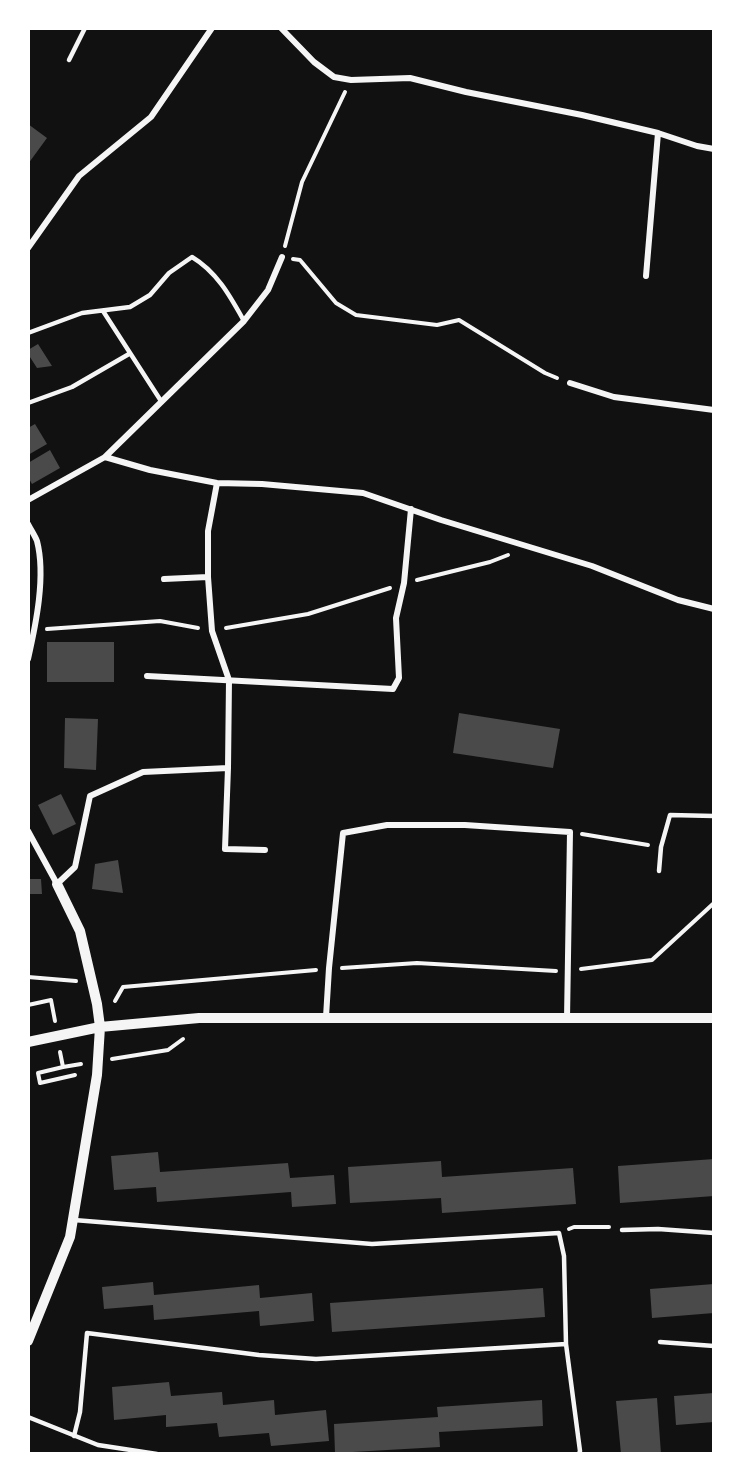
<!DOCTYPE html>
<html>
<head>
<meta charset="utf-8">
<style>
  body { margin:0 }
  #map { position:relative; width:742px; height:1482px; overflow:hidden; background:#111; font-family:"Crimson Pro",serif }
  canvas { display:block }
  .frame { position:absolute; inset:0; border:30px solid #fff; pointer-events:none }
</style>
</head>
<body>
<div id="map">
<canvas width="742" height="1482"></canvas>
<div class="frame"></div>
</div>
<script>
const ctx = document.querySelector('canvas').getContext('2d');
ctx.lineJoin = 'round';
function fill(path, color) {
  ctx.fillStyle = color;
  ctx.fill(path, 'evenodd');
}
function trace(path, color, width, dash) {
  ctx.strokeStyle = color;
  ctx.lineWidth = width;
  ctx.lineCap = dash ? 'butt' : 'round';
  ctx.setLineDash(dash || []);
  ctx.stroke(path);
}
fill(new Path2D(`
  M28,124L47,138L28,164Z
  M38,344L52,366L37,368L28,354V350Z
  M35,424L47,444L28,455V428Z
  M50,450L60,468L32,484L28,477V463Z
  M47,642H114V682H47Z
  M459,713L560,729L553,768L453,753Z
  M65,718L98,719L96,770L64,768Z
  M61,794L76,824L53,835L38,805Z
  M118,860L123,893L92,889L95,864Z
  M28,879H41L42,894H28Z
  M158,1152L160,1172L288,1163L290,1178L334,1175L336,1204L292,1207L291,1192L157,1202L156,1187L114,1190L111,1156Z
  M714,1159V1196L620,1203L618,1166Z
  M441,1161L442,1177L573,1168L576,1204L442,1213L441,1198L350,1203L348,1167Z
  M153,1282L154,1295L259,1285L260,1298L312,1293L314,1321L260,1326L259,1311L154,1320L153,1305L104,1309L102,1287Z
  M714,1284V1313L652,1318L650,1289Z
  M543,1288L545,1317L332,1332L330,1303Z
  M169,1382L171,1396L222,1392L223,1405L274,1400L275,1415L326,1410L329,1441L271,1446L269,1433L219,1437L217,1423L166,1427V1415L114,1420L112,1387Z
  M714,1393V1422L676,1425L674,1396Z
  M657,1398L661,1454H621L616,1401Z
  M542,1400L543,1426L439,1432L440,1447L335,1453L334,1424L438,1417L437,1407Z`), '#4a4a4a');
trace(new Path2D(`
  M285,246L302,182L345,92
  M293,259L300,260L336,303L356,315L437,325L459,320L545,373L557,378
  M417,580L490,562L508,555
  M226,628L308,614L390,588
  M47,629L160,621L198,628
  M582,834L648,845
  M342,968L417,963L556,971
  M581,969L652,960L714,903
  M28,977L76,981
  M115,1001L123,987L316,970
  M28,1005L51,1000L55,1021
  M60,1052L63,1067L81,1064
  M112,1059L168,1050L183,1039
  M63,1067L38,1073L40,1083L75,1075
  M569,1229L574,1227H609`), '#f5f5f5', 4);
trace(new Path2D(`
  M69,60L85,28
  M103,311L161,401
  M28,333L82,313L130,307L150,295L169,273L192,257C217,272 230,296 244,321
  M28,403L72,387L129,354
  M659,871L661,847L670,815L714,816
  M74,1220L372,1244L559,1233L564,1256L566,1344L580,1451L579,1454
  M622,1230L658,1229L714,1233
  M660,1342L714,1346
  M28,1417L98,1445L157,1454
  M74,1436L80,1412L87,1333L259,1355L316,1359L566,1344`), '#f5f5f5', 4.5);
trace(new Path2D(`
  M281,28L314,62L334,77L351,80L410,78L466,92L582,115L658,133L697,146L714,149
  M28,248L79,176L151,117L212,28
  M646,276L658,133
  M570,383L614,397L714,410
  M105,457L244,321L268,290L282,257
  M217,483L208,531V577L212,631L229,680L228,768
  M28,500L105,457L150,470L217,483L262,484L363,493L441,520L592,566L678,600L714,609
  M28,524C31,530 35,536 37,541C46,576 36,624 28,659
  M164,579L208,577
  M147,676L393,689L399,678L396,618L404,583L411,509
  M28,831L57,884L75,867L90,796L143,772L228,768L225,849L265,850
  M326,1017L329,968L343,833L387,825H465L570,832L567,1019`), '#f5f5f5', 6);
trace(new Path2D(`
  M28,1042L100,1027L199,1018H714
  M28,1341L70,1237L97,1075L100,1027L97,1004L80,931L57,884`), '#f5f5f5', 10);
</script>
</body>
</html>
